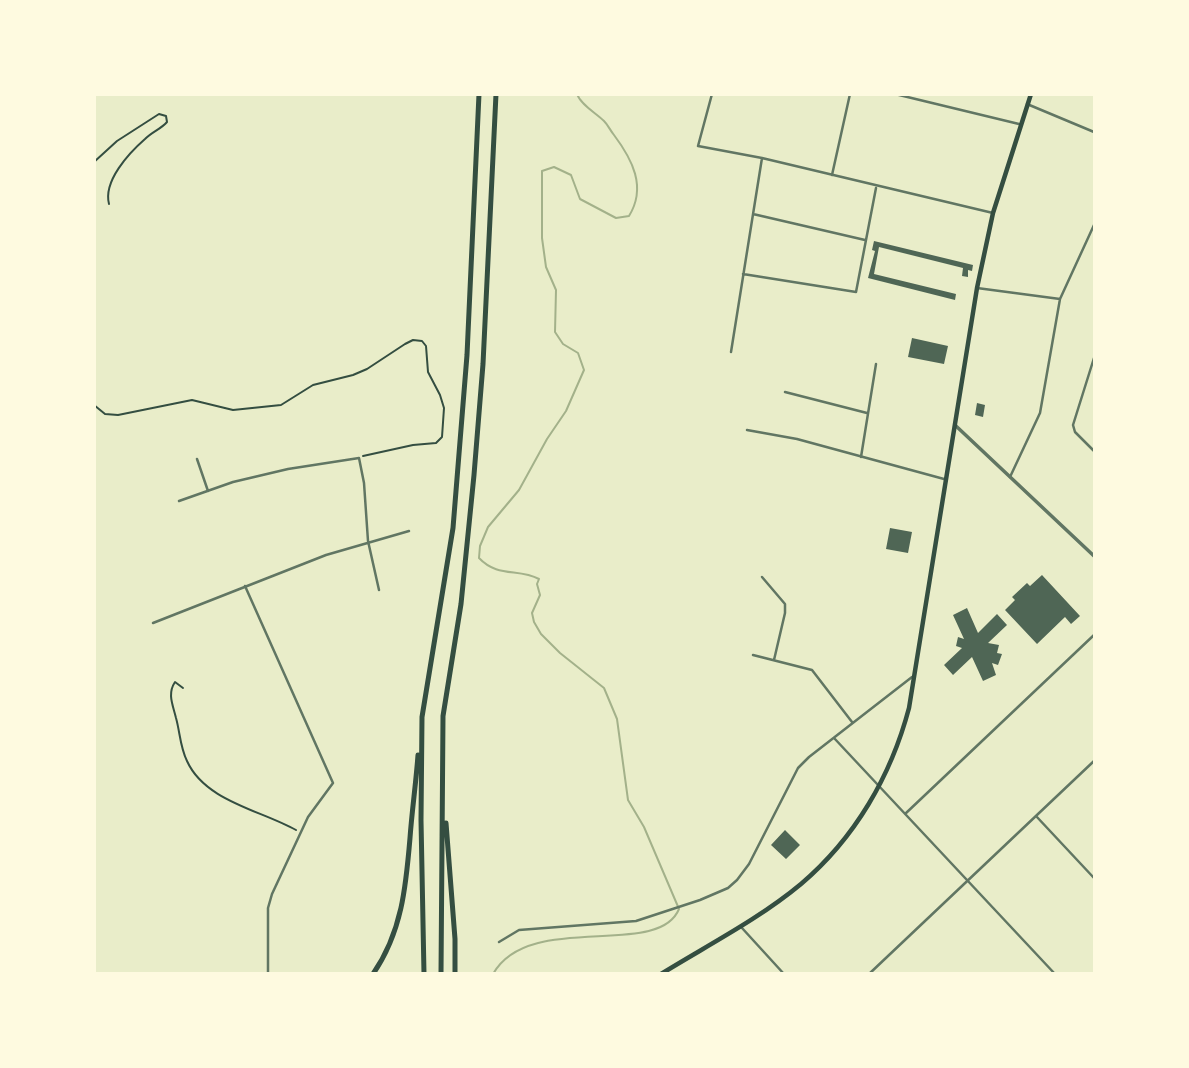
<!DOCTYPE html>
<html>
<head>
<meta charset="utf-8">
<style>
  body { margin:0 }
  #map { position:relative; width:1189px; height:1068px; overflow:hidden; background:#e9edc9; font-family:"Work Sans",sans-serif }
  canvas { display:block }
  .frame { position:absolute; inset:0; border:96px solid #fefae0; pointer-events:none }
</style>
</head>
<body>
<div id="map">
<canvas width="1189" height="1068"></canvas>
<div class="frame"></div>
</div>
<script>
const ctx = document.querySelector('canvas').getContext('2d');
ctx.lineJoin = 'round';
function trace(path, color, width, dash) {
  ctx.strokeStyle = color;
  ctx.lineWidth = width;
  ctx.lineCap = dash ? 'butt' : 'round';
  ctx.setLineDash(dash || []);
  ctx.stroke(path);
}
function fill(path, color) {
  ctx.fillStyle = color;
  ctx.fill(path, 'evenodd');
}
trace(new Path2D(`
  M493,974C529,910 658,960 679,909L644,827L628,800L617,719L604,688L560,653L541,634L534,622L532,613L540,595L537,584L539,579C518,568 498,578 479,558L480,546L488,527L519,490L547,439L566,411L584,370L578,353L563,344L555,332L556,290L546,267L542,238V171L554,167L571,175L580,199L616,218L629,216C647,187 632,159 614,135C610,130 608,125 604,121C596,113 581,105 577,94`), '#a3b18a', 2);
fill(new Path2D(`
  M874,241L973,265L972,271L968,270V277L962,276L963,268L879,247L874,274L956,294L955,300L868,278L875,251L872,250Z
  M912,338L948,346L944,364L908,357Z
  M977,403L985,405L983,417L975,415Z
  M890,528L912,532L908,553L886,549Z
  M1042,575L1080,616L1071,624L1065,617L1037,644L1005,610L1015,600L1012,597L1027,583L1030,586Z
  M967,608L978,633L997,614L1007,625L988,643L999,645L997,653L1002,654L998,665L992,663L996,675L983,681L972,657L953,675L944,665L962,648L956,646L958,637L964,639L953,615Z
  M785,830L800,845L786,859L771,845Z`), '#4f6655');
trace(new Path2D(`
  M94,162L117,141L159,114L166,116L167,122C161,129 152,132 145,139C129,153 103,181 109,204
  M94,405L105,414L118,415L192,400L233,410L281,405L313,385L353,375L367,369L405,344L413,340L422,341L426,346L428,372L440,395L444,408L442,437L436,443L413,445L363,456
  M183,688L175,682C167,694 173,705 176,718C180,732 180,747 187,761C205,801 260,810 296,830`), '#344e41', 2);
trace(new Path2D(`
  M712,94L698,146L762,158L993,213
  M895,94L1019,124
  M1027,104L1094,132
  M832,175L850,94
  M753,214L865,240
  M743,274L856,292L876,188
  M977,288L1060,299
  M731,352L762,158
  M1094,358L1073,425L1075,432L1094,451
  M785,392L867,413
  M747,430L797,439L944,479
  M861,457L876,364
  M197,459L208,491
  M1010,477L1040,413L1060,299L1094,225
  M179,501L233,482L288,469L359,458L364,483L368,541L379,590
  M762,577L785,604V613L774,660
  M245,586L333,783L308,817L272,894L268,908V974
  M153,623L326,555L409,531
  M753,655L812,670L852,722
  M834,738L1055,974
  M905,814L1094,635
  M1036,816L1094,878
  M742,928L784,974
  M499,942L519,930L636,921L700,900L728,888L737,880L749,864L798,768L809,757L912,677
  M869,974L1094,761`), '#617663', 2.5);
trace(new Path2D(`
  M956,426L1094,556`), '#617663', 3.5);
trace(new Path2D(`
  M661,974C708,945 759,919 801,884C855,838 891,776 909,708L977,288L993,213L1031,94`), '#344e41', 4.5);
trace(new Path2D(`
  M446,823L455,939V974
  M373,974C402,932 406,886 410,838C412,810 416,783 418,755
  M424,974L421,820L422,717L453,528L467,355L479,94
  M441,974L443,716L461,604L474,475L483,364L496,94`), '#344e41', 5);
</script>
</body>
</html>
